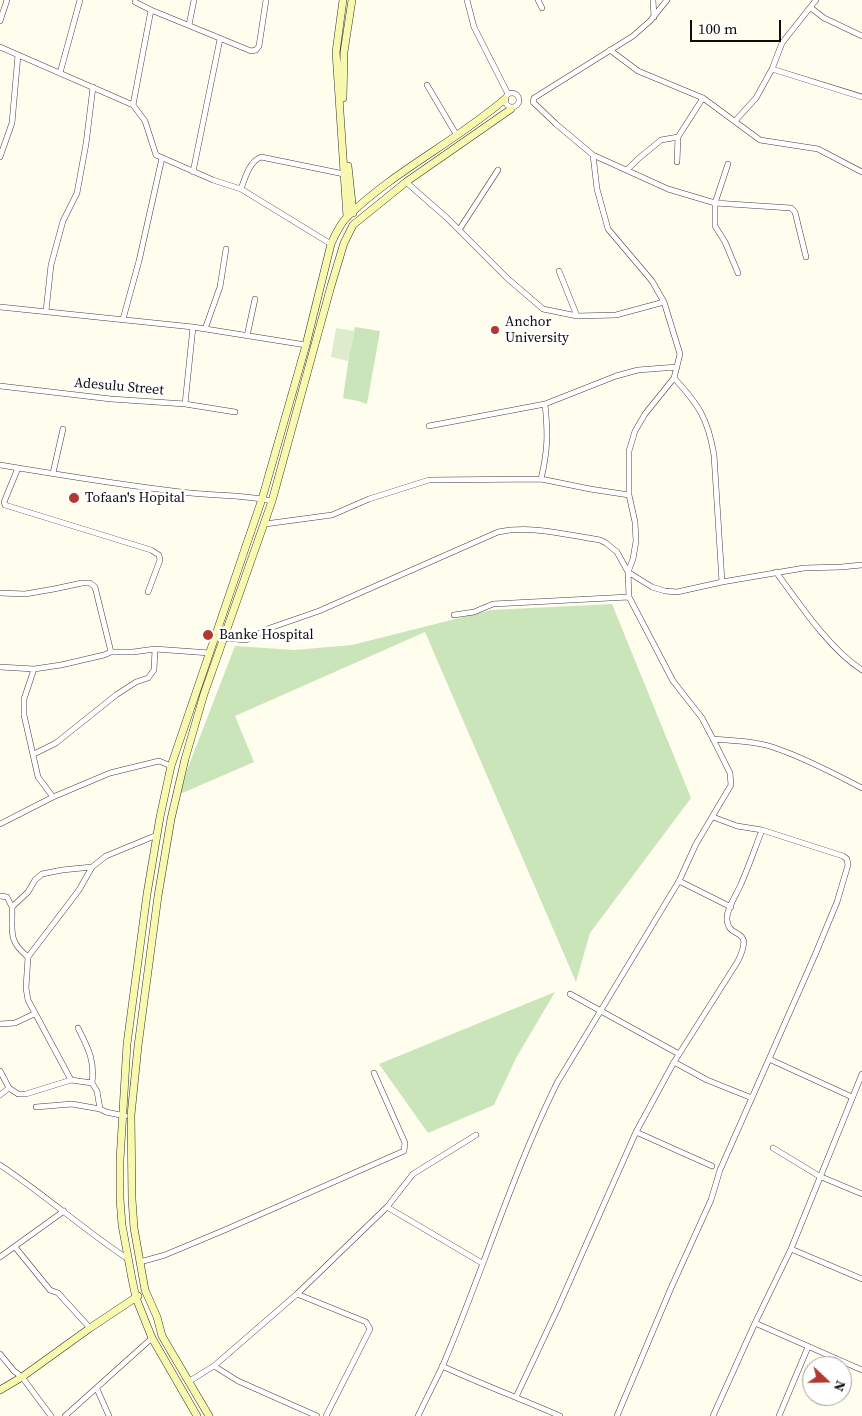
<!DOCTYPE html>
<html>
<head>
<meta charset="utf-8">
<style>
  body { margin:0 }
  #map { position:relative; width:862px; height:1416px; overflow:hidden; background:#fefdee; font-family:"Source Serif 4",serif }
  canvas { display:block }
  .north { position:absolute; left:802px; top:1356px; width:50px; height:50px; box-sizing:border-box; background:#fff; border:1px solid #9e9e9e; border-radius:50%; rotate:111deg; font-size:14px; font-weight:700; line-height:20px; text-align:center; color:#0d0d0d }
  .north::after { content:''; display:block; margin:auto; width:18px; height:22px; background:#b2392f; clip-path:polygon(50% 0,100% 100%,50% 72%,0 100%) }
  .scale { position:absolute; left:690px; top:20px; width:91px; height:22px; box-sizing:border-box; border:2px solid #0d0d0d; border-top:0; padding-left:6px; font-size:15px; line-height:18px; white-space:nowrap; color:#0d0d0d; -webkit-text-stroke:4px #fff; paint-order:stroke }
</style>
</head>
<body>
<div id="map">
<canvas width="862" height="1416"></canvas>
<div class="north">N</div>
<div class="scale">100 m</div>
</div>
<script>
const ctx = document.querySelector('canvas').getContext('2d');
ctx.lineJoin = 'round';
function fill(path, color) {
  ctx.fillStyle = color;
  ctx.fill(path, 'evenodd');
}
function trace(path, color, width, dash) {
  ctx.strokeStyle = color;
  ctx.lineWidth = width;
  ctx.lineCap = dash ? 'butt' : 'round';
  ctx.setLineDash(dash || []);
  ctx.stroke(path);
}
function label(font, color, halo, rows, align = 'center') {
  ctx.font = font + ' "Source Serif 4",serif';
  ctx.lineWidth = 5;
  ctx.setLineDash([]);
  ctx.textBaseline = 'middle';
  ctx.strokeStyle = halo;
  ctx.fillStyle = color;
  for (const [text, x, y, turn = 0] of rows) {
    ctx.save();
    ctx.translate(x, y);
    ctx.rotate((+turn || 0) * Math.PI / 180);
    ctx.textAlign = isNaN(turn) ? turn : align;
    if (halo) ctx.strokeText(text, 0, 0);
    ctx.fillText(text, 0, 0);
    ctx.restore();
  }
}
fill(new Path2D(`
  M355,327L380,331L367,404L358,401L343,398L351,343Z
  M612,604L691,798L590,933L576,982L425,632L235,716L254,762L180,794L187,770L235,646L294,650L352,645L491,610Z
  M555,992L516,1058L494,1105L428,1133L379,1064Z`), '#cbe5ba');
fill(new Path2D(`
  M336,328L355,331L348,361L331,357Z`), '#ddedcb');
const street = new Path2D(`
  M467,0L474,27L508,94
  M538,0L542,8
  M653,0L654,17
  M667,0L650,21L633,36L534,98L533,102L556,124L593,155L668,189L715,203L791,208L795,212L806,257
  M135,2L151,10L251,51L256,50L259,46L266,0
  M811,8L824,18L862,36
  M0,21L7,0
  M189,25L194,0
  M0,47L133,105L145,121L156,155L213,180L241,189L331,244
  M610,50L638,71L703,98L760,140L818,149L862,172
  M772,69L862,97
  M60,73L80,0
  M427,85L456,134
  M505 100a7 7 0 1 1 14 0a7 7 0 1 1-14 0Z
  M133,105L151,10
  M735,121L756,98L772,69L782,43L816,0
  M0,157L12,123L18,55
  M677,162L678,137L703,98
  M728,164L715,203V226L725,242L738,273
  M627,170L638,159L661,140L678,137
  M193,172L220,39
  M406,182L447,218L507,278L543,309L577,316L616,315L664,302
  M241,189C245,178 249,162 261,157L344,174
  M459,230L498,170
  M559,271L577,316
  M0,307L193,327L306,345
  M46,311L51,265L63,221L77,193L86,144L93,87
  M123,319L139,261L162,158
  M205,329L220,287L226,249
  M247,336L255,299
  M674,378C698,404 708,418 714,455L722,582
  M0,386L111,399L185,404L235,412
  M185,404L193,327
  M429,426L545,404L616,376L638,370L677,367
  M0,465C60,475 121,485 181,492C211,496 243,494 272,501
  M18,468L4,502L5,505L151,550L159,555L160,560L148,592
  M53,473L63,429
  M541,479C548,450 548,433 545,404
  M265,524L332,515L369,499L429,480L541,479L590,489L629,495
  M776,572C799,603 829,649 862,670
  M0,593L25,594L54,589L82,583H90L95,587L111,652
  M454,615L474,612L493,604L629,597
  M225,638L246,640L270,628L319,611L498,532C532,525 566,535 600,540L606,543L617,552L628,572L652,587L665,591L677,592L722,582L804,568L841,567L862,565
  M0,667L34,669L61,665L104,655L111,652H133L155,649L210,653
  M34,669L24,699V715L38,777L53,797
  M713,739C735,741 758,741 778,749C807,759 835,774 862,788
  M34,754L56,743L116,695L136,682L148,678L154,670L155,649
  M0,824L53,797L110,773L159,761L171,766
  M679,881L731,907
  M0,896L7,897L12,907
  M28,957C7,940 13,931 12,907L28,892L35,880L42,874L62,870L92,867
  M570,994L679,1054
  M0,1024L15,1023L34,1014
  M78,1028C88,1048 95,1060 92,1083
  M769,1059L852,1097
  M674,1062L707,1080L752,1098
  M0,1071L9,1088L18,1094H26L71,1080L92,1083L97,1091L100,1109L106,1112L125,1116
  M71,1080L28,1000L26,988L28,957L79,890L92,867L106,856L157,835
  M0,1095L9,1088
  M36,1107L72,1104L100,1109
  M636,1132L712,1166
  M773,1148L819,1176L862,1194
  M0,1165C44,1194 84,1230 128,1259
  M387,1207L482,1263
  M15,1247L50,1290L58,1293L90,1328
  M791,1249L862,1279
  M0,1257L64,1211
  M140,1262L165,1255L227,1229L404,1151L405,1143L374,1073
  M297,1294L366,1322L370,1329L326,1416
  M755,1323L862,1370
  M0,1354L14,1371L22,1377L51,1416
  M214,1366L238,1381L317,1416
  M442,1366C481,1384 521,1399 560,1416
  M188,1382L214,1366L297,1294L387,1207L413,1174L476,1135
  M97,1389L109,1416
  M516,1397L557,1310L636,1132L674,1062L738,961C755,925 729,941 727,920C726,909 737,894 741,884C749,866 755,848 762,830
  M65,1416L152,1338
  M418,1416C426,1399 435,1382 443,1365C483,1271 512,1174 557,1083L679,881L696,844L731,785L730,773L713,739L702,718L673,681L629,597L628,572L633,559L636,541L635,522L629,495V451L635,431L645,414L674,378L680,354L664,302L652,281L608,229L597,189L593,155
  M617,1416L671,1288L711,1200L720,1170L815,955L837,902L848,865L847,859L843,856L762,830L737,826L713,817
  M713,1416L755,1323L791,1249L862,1074
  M779,1416L808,1347`);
const secondary = new Path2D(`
  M343,0L336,52L347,217
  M343,98L344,52L352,0
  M348,166L353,213
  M0,1390L22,1377L90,1328L138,1296
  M197,1416L152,1338L136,1298L132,1279L122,1225L120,1199V1160L127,1044L147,894L160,817L171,766L262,499L306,345L331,244C335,235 340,224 347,217C394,171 455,142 505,99
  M209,1416L162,1336L157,1317L145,1290L134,1228L132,1199L131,1115L138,1046L158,896L171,819L185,759L204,694L272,501L331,286L344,243L353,225L406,182L511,109`);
trace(street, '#404040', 6);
trace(secondary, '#2f2f2f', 8);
trace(street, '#fff', 5);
trace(secondary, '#f8f9ae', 7);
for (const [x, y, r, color] of [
  [495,330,5,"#b2392f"],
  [74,498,6,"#b2392f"],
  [208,635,6,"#b2392f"]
]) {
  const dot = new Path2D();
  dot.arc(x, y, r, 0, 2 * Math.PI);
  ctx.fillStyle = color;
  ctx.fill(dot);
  trace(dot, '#fff', 2);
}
label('14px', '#0d0d0d', '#fff', [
  ["Anchor",505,322],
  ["University",505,338],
  ["Tofaan's Hopital",85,498],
  ["Banke Hospital",219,635]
], 'left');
label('14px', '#0d0d0d', '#fff', [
  ["Adesulu Street",119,387,5]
]);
</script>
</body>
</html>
